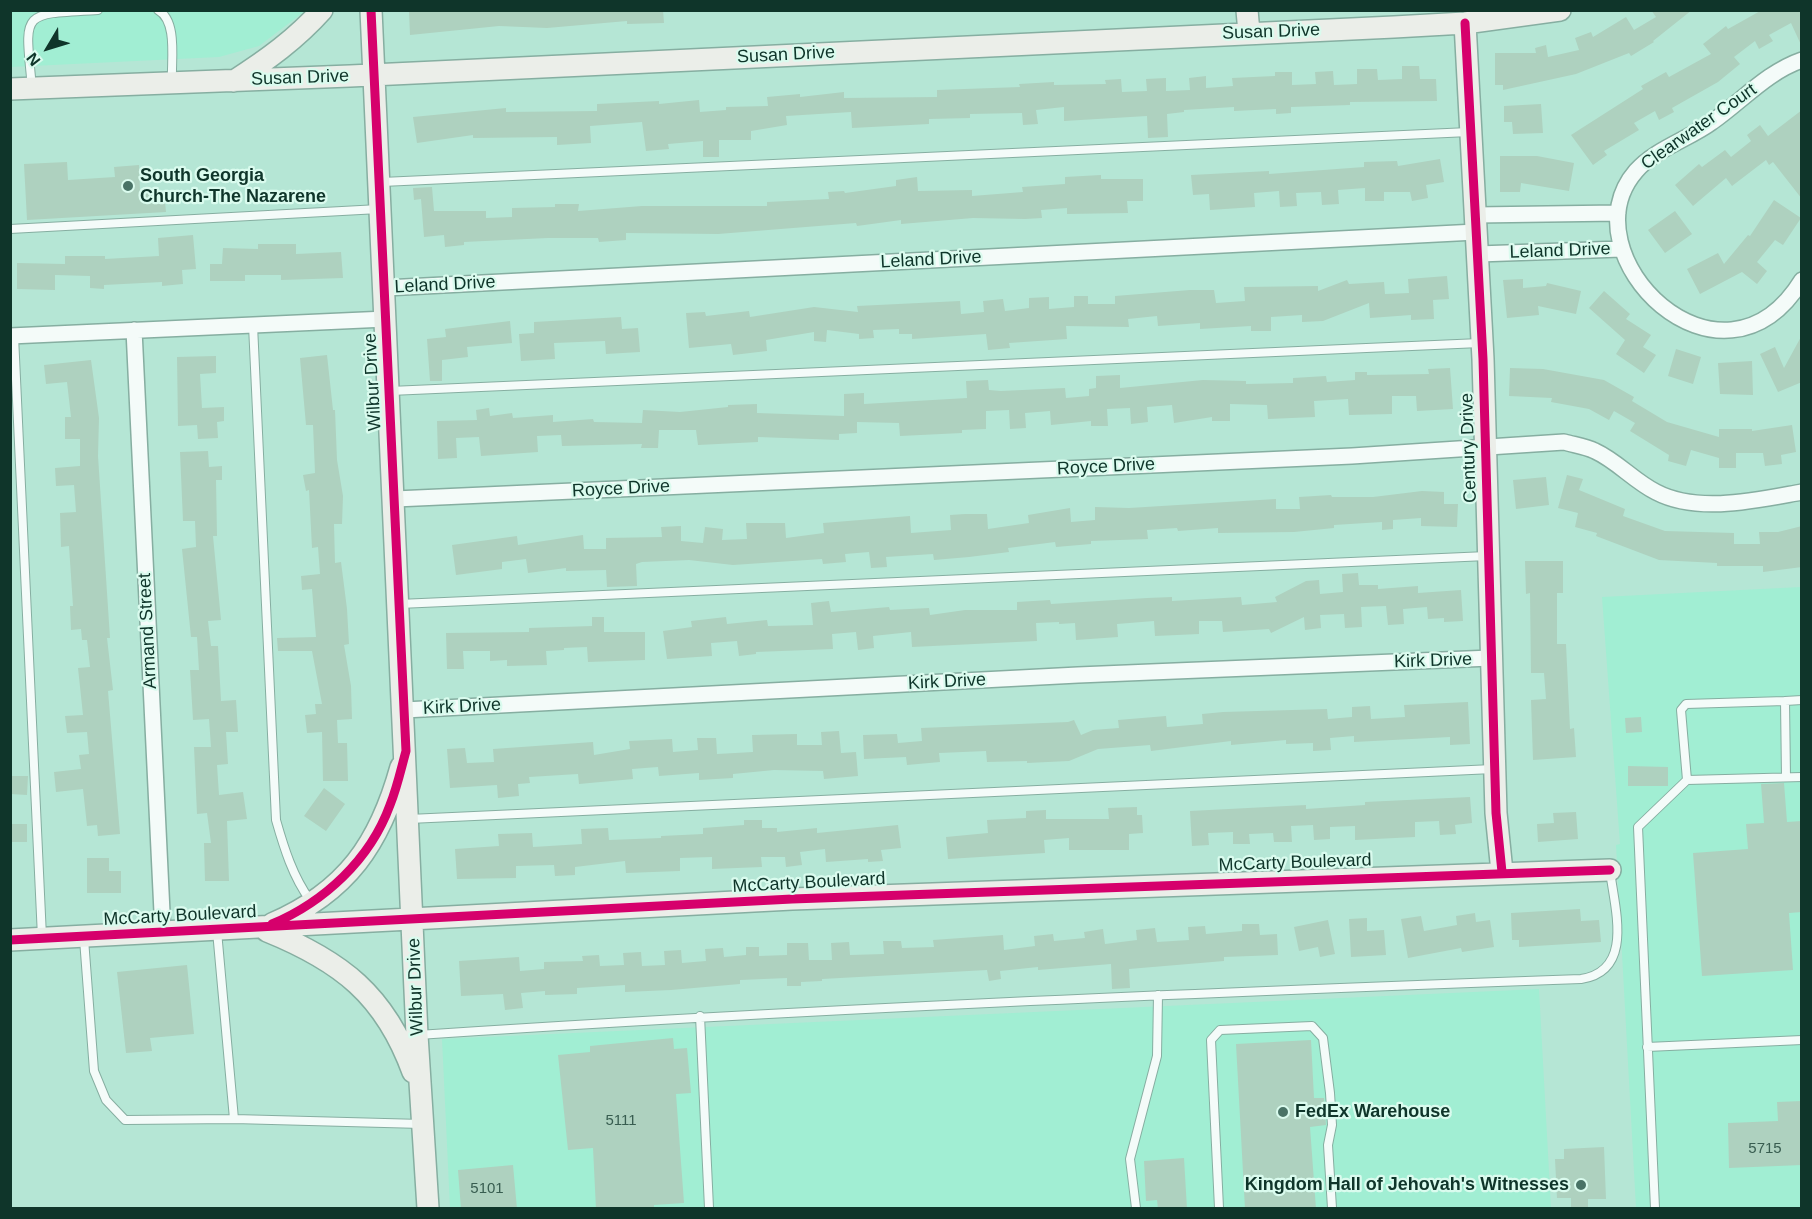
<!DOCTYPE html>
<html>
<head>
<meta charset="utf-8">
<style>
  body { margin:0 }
  #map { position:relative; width:1812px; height:1219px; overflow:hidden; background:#b5e6d5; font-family:Arial,sans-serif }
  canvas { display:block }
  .frame { position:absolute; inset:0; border:12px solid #0f352a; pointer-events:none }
  .north { position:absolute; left:18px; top:18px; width:60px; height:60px; -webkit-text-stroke:4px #dafbee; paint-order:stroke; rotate:232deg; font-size:16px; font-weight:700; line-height:24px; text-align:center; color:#0f352a }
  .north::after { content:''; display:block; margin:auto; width:21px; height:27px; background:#0f352a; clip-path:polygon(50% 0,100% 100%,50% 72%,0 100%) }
</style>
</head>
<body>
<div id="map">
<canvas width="1812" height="1219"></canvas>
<div class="frame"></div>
<div class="north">N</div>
</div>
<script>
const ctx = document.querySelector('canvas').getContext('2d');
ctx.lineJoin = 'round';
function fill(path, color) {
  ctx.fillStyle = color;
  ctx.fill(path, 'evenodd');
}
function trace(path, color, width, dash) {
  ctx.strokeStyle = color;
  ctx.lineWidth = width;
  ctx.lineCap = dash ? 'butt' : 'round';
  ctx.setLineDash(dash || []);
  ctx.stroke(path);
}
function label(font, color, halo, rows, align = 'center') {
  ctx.font = font + ' Arial,sans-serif';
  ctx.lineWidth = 4.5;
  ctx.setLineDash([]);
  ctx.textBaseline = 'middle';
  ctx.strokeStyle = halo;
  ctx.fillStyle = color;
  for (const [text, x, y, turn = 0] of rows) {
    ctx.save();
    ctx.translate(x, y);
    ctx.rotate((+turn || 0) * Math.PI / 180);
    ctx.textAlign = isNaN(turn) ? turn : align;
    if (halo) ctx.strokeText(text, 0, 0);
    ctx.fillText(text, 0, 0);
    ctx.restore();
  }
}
fill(new Path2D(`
  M10,11H305L259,46L219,57L11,67Z
  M1801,587V1208H1636L1616,845L1620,844L1602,597Z
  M1539,989L1551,1208H450L442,1039Z`), '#a1eed3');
fill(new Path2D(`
  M422,10H663L664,23L627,24V21L547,28L499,26L410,35L409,12Z
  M1651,10H1692L1653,41L1654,42L1631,56L1629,53L1576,74L1503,90V85H1495V53H1536L1535,48L1546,45L1548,57L1579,50L1575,38L1591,32L1593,37L1626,17L1634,30L1656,17Z
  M1762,10H1802V47L1791,23L1769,35L1773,41L1759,49L1755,41L1734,57L1740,64L1718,82L1672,108L1674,112L1659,120L1655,111L1634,123L1639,130L1604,151L1607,155L1593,165L1571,135L1643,89L1641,86L1666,72L1669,77L1711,54L1703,44L1726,26L1728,29Z
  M1402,66H1419L1420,79H1436L1437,101L1350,102V105L1291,107V113L1276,114V109L1234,111V107L1184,110V112L1167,114L1168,137L1148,138L1147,116L1064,121V107L1036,110L1038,124L1023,125L1022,113L970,114V118L929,119V124L852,128L851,112L786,116L787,125L751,131V140H719V157H703V141L668,144L669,149L646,151L642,122L590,126L591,143L557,145V137L473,138V135L417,143L413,117L506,108V112L597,111V104L659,101V104L699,100L700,112L726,110V107L768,106L767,97L800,94V97L844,92V98L937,97V90L1020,87L1019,84L1054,82V85L1106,84L1105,80L1121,79L1122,92L1147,91L1146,79L1166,78V91L1190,90L1189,78L1206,76V88L1233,86L1232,78L1275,76V72H1292V85L1316,84L1315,72L1333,71L1334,85L1357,84V69H1377L1378,80L1402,79Z
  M1541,104L1543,133L1513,134L1512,122H1504V106Z
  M1802,110V199L1773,162L1769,165L1766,160L1732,186L1726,178L1693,206L1675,185L1699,164L1702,167L1725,150L1731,157L1751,141L1747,135L1760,125L1768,136Z
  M1500,156H1537L1574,163L1569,191L1521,183L1520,192H1500Z
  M1440,159L1444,182L1426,185L1428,198L1412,201L1410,192H1384V201H1365V188L1338,190L1339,204L1322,205L1321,192L1296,193L1297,206L1280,207L1279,191L1254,193L1255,207L1210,210L1209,194L1193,195L1191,175L1269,171V174L1364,167V162L1397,161L1398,166Z
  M67,162L68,180L115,177L114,167L139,165L140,192L164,191L166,212L27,220L24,164Z
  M1101,175V179H1143V201H1127L1128,213L1067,214V208L1041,210L1042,218L1025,219L973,218L901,224V220L857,226L856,223L718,234L626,233V240L599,242L598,238H548L464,242V245L445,247L444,235L424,237L421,199L414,200L413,188L432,187L434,211H486V218L512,217V208L555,207V204H579L578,211L642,206H767V202L829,199L828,192L844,191L845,193L896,186V180L917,177L918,191L972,190V196L1023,192L1022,187L1065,184V177Z
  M1774,200L1801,218L1783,245L1775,240L1757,262L1767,271L1757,284L1742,272L1700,294L1687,269L1718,253L1724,264L1748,235L1750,236Z
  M1675,211L1692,234L1665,253L1648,230Z
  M193,235L196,269L182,270L183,284L162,286V282L104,285V289L90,288V276L55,275V290L17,289V263L65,264V256H105V259L159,256L158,238Z
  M258,244H296V254L341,252L343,278L281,280V275H245V281H210V264H222L223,248L258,249Z
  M1447,276L1449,299L1433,300L1434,319L1411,320V315L1370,318L1369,303L1323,321L1302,322V315L1271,317V331H1251V326L1200,329V323L1158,326L1157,316L1128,319L1129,327L1066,326L1067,339L1009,343L1010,348L988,350L986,334L912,339V334H899V329L873,330L874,338L859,339V334L827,330L826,342L814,341V332L766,340L767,351L733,355L731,344L689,348L686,313L705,312L706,316L749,311L750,317L814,307L858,312L857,306L960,301L961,314L984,312L983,301L1003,299L1005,311L1029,308V298L1049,297V309L1074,307V296H1088V304H1115V296L1190,290H1214L1216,303L1245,301L1244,287L1318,286V291L1347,280L1349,284L1384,282L1385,294L1409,293L1408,279Z
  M1523,279V288L1546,286L1547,283L1581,291L1576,314L1538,306L1539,315L1507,318L1503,280Z
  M1604,291L1630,314L1626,319L1651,335L1643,347L1656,355L1644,373L1616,354L1625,340L1589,308Z
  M621,317L622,329L638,328L640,352L606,354L605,341L554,343L555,359L521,361L519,334L534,333V322Z
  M510,321L512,343L467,347L468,357L442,360V381H430L427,339L446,337L445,329Z
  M1802,335V382L1778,392L1760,354L1775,347L1784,368Z
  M1676,349L1701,357L1693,384L1668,376Z
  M327,355L333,410H335L337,460L343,496L342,524H334L335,563L341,562L347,609L349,644L344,645L351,686L352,719L337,720L338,743H347L348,781H323L322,732L307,733L305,715L316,714L315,704H322L312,651H278L277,638L316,637L312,589L302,590L301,576L320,574L318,547L312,548L309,490L306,491L303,475L315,473L313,425H306L300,358Z
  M216,356V373L200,374L202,408L224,407V421L217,422L218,438L198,439L197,425L178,426L177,357Z
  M91,360L99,418L98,456L110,638H107L113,690L108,691L120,834L98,836L97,825L87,826L83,789L56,792L54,772L81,769L79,755L89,754L87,732L67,733L65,716L83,715L78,668L90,667L87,640H82L81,629L71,630L70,606H73L69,546L61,547L60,513L76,512L74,485L56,486L55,468L80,466V439H65V417H71L67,382L46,384L44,365Z
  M1752,361L1753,395L1720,394L1718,363Z
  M1450,368L1453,409L1417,411L1416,396H1392V414L1349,415L1348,399L1314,401L1315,417L1268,419L1267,405L1230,404V421H1212V417L1174,423L1172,405L1147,407L1148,422L1131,424L1130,408L1107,409L1108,426H1091V421L1051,425L1050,411L1025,413L1026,428L1010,429L1009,410L986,411V429L962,430V433L900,436L899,423L857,422V433L839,434V440L758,437V442L698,445L696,430H659L658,448H641L642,444L562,446L561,435L537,436L538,452L481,456L479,437L456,438L457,458L438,459L437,421L477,420L476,410L489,408L490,416L512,413L513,418L553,415V422L593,419L594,422L642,423L643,410L680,412L728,407V405L757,404V413L844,416V394L864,393V404L967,398L966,381L988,380L989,390L1001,391L1065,388L1066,398L1089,396V389L1096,388V376L1120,375V388L1203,380L1246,381V384L1293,383V378L1326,376L1327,382L1355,380V372H1367V375L1429,374L1428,369Z
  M1510,368L1543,369L1604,380L1634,397L1632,401L1667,422L1719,437V429H1752V431L1792,425L1796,452L1781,455L1782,464L1765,466L1763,453H1736V468H1719V458L1691,450L1686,466L1668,461L1669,455L1630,431L1635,423L1614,411L1609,420L1589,409L1551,402L1552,398L1509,396Z
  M208,451L209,467L222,466V480H216L217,536H213L221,620L208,621L211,646H218L221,701L236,700L238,732H226L228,764L217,765L219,795L243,792L247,819L227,821L229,881H205L204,843H211L207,813L197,814L194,747H211L209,719L193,720L190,670H199L197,637H191L182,549L196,547L195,521H183L180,452Z
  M1567,475L1583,479L1579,490L1625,509L1623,516L1665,531L1734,533V544H1760L1759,532H1778L1802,526V567L1763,572V566H1717V563L1659,560L1596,536L1597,533L1575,527L1578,513L1558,508Z
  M1546,477L1549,505L1516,509L1513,480Z
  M1422,491L1444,492V504H1458L1457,527L1421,526V518L1393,520V529L1382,530V522L1334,525V528L1294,532L1218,533V528L1178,531L1177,528L1147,530L1148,539L1091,541V544L1056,547L1055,542L1008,548L1009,552L969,557L934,560L933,554L886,557L887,567L871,568L869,552L845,554L846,562L823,564L822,559L733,565L689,560L642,562L636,564L637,586L607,587L606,570L566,571V568L528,573L526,559L502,562V569L456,575L452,545L517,536L518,545L583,535L584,549H606V538L662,537L661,527L681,526V541L703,543L705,527L723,529L722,540L747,539L746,523H785L786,538L824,533L823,523L910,516L911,533L951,530L950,515L965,514H987L988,529L1029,523L1028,515L1070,508L1071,522L1095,520V507L1129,508L1276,499V509H1300L1299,497L1331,495L1332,497H1373Z
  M1525,561H1563V593H1557V644H1566L1570,729L1574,728L1576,757L1533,760L1531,700L1546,699L1544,673H1531L1530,593L1526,594Z
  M1358,573L1359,585H1378V589L1418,586V593L1461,590L1463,621L1444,622V618L1428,619L1427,607L1403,609L1404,624L1388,625L1386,606L1361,607L1362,627L1345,628L1344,614L1320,615L1321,628L1305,630L1304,617L1271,633L1269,629L1223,632L1222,621H1199V634L1155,636L1154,621L1117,624L1118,637L1076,640L1075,623L1059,624V622L1036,623L1037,641L912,647L911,632L873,636L874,648L858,650L856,632L832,634L833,649L756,652V654L739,656L737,641L711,643L712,656L667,659L663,631L692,627L691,621L726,617L727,624L767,620L768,626L813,625L811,603L829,601L831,612L889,607L890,610L929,608L930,615L965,610H1017V602L1050,600L1051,604L1147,598L1172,597V601L1241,597L1242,605L1277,602L1275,597L1306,581L1319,580L1320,594L1343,592L1342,574Z
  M592,617H604V632H645V660L588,662L587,647L564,648V650L546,651L547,665L507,666V660L490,661V651H463L464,669H447L446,633L529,632V628L592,626Z
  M1468,702L1470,744L1450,745V737L1354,742V736L1330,738L1331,750L1313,751V743L1286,744V740L1231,745V741L1151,751L1150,745L1098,749L1069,761L1027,763V761L987,762L986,751L939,753L940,762L907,765L906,757L864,759L863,735L897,734L898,743L922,741L921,728L1068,722L1074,720L1081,735L1093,730L1119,728L1118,720L1166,716L1167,727L1203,724L1202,714L1223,712L1327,709L1328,719L1352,717V707L1370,706L1371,719L1405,717L1404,705Z
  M1641,717L1642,732L1626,733L1625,718Z
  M839,731L841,753L856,752L858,776L824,779L823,771L774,770L733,774V778L699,780V773L659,776L658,767L632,769L633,779L579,784L578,774L529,777L530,783L518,784L519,796L498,798L497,785L450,788L447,749L465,748L467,763L494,762L493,749L593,742L594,755L630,749L629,741L672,739L673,752L698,750L697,738H716L717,754L753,752L752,735L797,734V745H822L821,732Z
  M1628,766L1668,767V786H1628Z
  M10,776H28L27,795L10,794Z
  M1784,783L1787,822L1802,821V912L1789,913L1793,970L1702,976L1693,853L1748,849L1746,824L1764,823L1761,784Z
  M324,788L345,804L326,831L304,816Z
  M1470,797L1472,823L1455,825L1456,834L1440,835L1439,821L1415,822V837L1355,840V826L1330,827V839L1314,840L1313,825L1291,826L1292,842H1274L1273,833L1249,834L1250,844H1233V832L1208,833L1209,845L1192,846L1190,811L1306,805V809L1365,805V802Z
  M1137,807V815H1142L1143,833L1129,834V850H1069V838L1044,840L1045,853L948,859L946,837L988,833L987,820L1026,818V811L1046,810V819H1109L1108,808Z
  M1576,812L1578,839L1538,842L1537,824L1554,823L1553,813Z
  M744,820H762V828H777V832L817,828V833L898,825L901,848L881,850L883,861L868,862V859L826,862L825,849L800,852L802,865L786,867L785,857H761L762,867L712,869V857L680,858V871L626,873L625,861L575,867V875L555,876L554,865L516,866V878L457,879L455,849L499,846L498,834L532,833L533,847L582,844L581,829L608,828L609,840L661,838V836L703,834V828L744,825Z
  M10,824H27V842H10Z
  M87,858H109V871H121V893H87Z
  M1580,909L1581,921L1599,920L1601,942L1519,947V940H1512L1511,913Z
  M1475,913L1476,922L1490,920L1494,947L1462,952L1461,948L1408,958L1401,919L1421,916L1424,931L1457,925L1456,916Z
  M1367,918V931L1384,930L1386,955L1351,957L1349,919Z
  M1328,920L1335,954L1320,957L1318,947L1299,951L1294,927Z
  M1242,924H1259L1260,935L1277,934L1278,955L1224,957V961L1129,969L1130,988L1112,989L1111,964L1038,970V967L1000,971L1001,979L989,981L987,970L822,979V981L801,982V986H787V978L740,980V984L671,990L625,992V985L577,988V994L545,995V991L521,993L523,1008L505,1010L503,994L461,996L459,961L519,957L520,971L544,969V962L583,961L582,956L599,955L600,966L624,965L623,953L641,952L642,966L665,965L664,951L681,950L682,963L706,961L705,949L723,948L724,957L746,955V947H759V956L787,955V943H808L809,960H832L831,943L849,942L850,955L884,954L883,941H901L902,948L934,947L933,940L1003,935L1004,950L1035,946L1034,936L1053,934L1054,941L1085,938L1084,932L1103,929L1105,944L1137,940L1136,930L1155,928L1157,942L1189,940L1188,927L1205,926L1206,934L1242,931Z
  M187,965L194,1034L150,1038L152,1051L126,1053L117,972Z
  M673,1038L674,1049L687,1048L691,1093L676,1094L684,1203L654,1205V1209H596L593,1148L568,1150L558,1055L590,1052V1046Z
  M1311,1040L1314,1098H1324L1326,1125L1310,1127L1316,1209H1245L1236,1044Z
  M1802,1101V1165L1729,1168L1728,1123L1778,1121L1777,1102Z
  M1604,1147L1606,1199H1588V1208L1571,1209V1198H1557L1555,1159H1564V1149Z
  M1184,1158L1187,1209H1158L1157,1200L1146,1201L1144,1161Z
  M513,1165L517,1209H461L458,1170Z`), '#aed1bf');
const lane = new Path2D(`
  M158,10C178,21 171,61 172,80
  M32,88C25,11 19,14 98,10
  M382,182L1469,132
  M10,229L379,209
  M253,325L276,820C284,848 293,877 310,900
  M14,336L42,937
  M390,391L1480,343
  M399,604L1487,556
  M1786,777L1785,701L1802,700
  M1687,780L1681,710L1686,704L1785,701
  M409,819L1493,769
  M217,931L234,1119
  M84,939L94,1071L106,1100L125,1120L234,1119L422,1124
  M700,1016L709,1208
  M418,1035C806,1009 1193,993 1581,979C1634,971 1615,910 1610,871
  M1647,1047L1802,1040
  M1136,1208L1130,1159L1157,1056L1158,995
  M1219,1208L1211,1040L1220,1030L1312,1026L1323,1038L1330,1093L1332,1125L1328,1145L1332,1208
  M1655,1208L1638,827L1687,780L1802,777`);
const street = new Path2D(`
  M1802,60C1767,72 1742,101 1712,122C1689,139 1655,149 1636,171C1564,254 1721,411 1802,280
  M1476,215L1618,213
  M1478,254L1621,249
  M385,288L1476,232
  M134,330L163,933
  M10,336L386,319
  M395,499L1352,456L1564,442C1574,445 1585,446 1595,451C1617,461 1634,481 1656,492C1698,514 1757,500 1802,492
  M404,710L1078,675L1491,658`);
const secondary = new Path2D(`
  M371,10L417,1035L428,1208
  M1247,10L1249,33
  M1465,23L1483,359L1496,813L1502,872
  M234,81C267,60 296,39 322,10
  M10,89L350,76L1394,27L1465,23L1560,10
  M272,924C347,892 380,843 401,767
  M267,931C341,961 385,995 413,1072
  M10,940L792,899L1610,870`);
trace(lane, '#86aea1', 10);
trace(street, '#86aea1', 18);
trace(secondary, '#86aea1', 24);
trace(lane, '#f4fbf9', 8);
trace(street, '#f4fbf9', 15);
trace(secondary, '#ebeee9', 21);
trace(new Path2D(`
  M1465,23L1483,359L1496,813L1502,872
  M272,924C324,902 370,860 390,805C397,788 401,769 406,751L371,10
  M10,940L792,899L1610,870`), '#d6006c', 9);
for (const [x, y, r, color] of [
  [128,186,6,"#497366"],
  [1283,1112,6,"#497366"],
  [1581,1185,6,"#497366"]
]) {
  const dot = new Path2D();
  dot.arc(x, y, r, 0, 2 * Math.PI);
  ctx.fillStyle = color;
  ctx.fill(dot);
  trace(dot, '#dafbee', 2);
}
label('15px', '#385d50', null, [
  ["5111",621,1121],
  ["5715",1765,1149],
  ["5101",487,1189]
]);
label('18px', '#0f352a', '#dafbee', [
  ["Susan Drive",1271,32,-2],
  ["Susan Drive",786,55,-3],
  ["Susan Drive",300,78,-2],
  ["Clearwater Court",1699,127,-35],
  ["Leland Drive",1560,251,-2],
  ["Leland Drive",931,260,-3],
  ["Leland Drive",445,285,-3],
  ["Wilbur Drive",373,382,-93],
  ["Century Drive",1469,448,-92],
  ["Royce Drive",1106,467,-3],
  ["Royce Drive",621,489,-3],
  ["Armand Street",148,631,-93],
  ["Kirk Drive",1433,661,-2],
  ["Kirk Drive",947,682,-3],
  ["Kirk Drive",462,707,-3],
  ["McCarty Boulevard",1295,863,-2],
  ["McCarty Boulevard",809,883,-3],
  ["McCarty Boulevard",180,916,-3],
  ["Wilbur Drive",416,987,-92]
]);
label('bold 18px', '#0f352a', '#dafbee', [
  ["South Georgia",140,176],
  ["Church-The Nazarene",140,197],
  ["FedEx Warehouse",1295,1112],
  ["Kingdom Hall of Jehovah's Witnesses",1569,1185,"right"]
], 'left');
</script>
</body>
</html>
